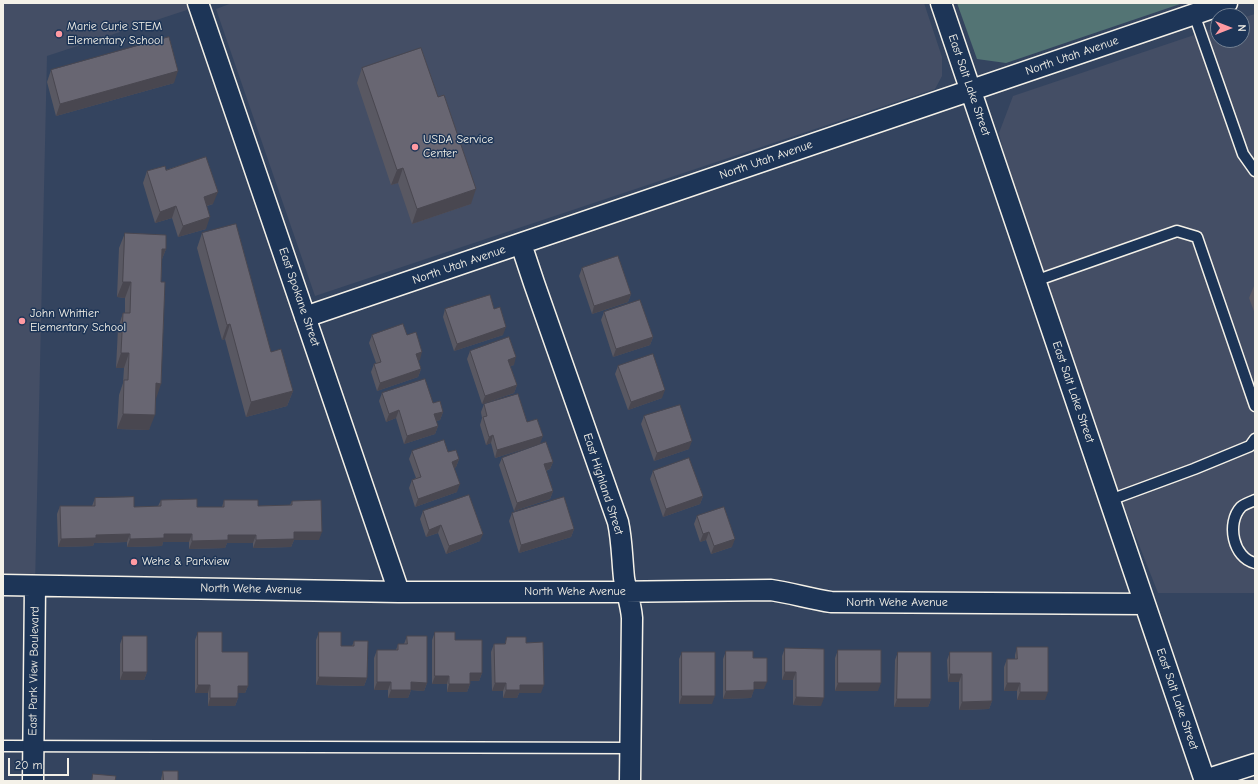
<!DOCTYPE html>
<html>
<head>
<meta charset="utf-8">
<style>
  body { margin:0 }
  #map { position:relative; width:1258px; height:784px; overflow:hidden; background:#34445f; font-family:"Comic Neue",sans-serif }
  canvas { display:block }
  .frame { position:absolute; inset:0; border:4px solid #f4f1e8; pointer-events:none }
  .north { position:absolute; left:1210px; top:8px; width:40px; height:40px; box-sizing:border-box; background:#1d3557; border:1px solid #738091; border-radius:50%; rotate:90deg; font-size:11px; font-weight:700; line-height:16px; text-align:center; color:#f4f1e8 }
  .north::after { content:''; display:block; margin:auto; width:14px; height:18px; background:#ff9aa2; clip-path:polygon(50% 0,100% 100%,50% 72%,0 100%) }
  .scale { position:absolute; left:8px; top:758px; width:61px; height:18px; box-sizing:border-box; border:2px solid #f4f1e8; border-top:0; padding-left:5px; font-size:12px; line-height:14px; white-space:nowrap; color:#f4f1e8; -webkit-text-stroke:3px #1d3557; paint-order:stroke }
</style>
</head>
<body>
<div id="map">
<canvas width="1258" height="784"></canvas>
<div class="frame"></div>
<div class="north">N</div>
<div class="scale">20 m</div>
</div>
<script>
const ctx = document.querySelector('canvas').getContext('2d');
ctx.lineJoin = 'round';
function fill(path, color) {
  ctx.fillStyle = color;
  ctx.fill(path, 'evenodd');
}
function trace(path, color, width, dash) {
  ctx.strokeStyle = color;
  ctx.lineWidth = width;
  ctx.lineCap = dash ? 'butt' : 'round';
  ctx.setLineDash(dash || []);
  ctx.stroke(path);
}
function label(font, color, halo, rows, align = 'center') {
  ctx.font = font + ' "Comic Neue",sans-serif';
  ctx.lineWidth = 3;
  ctx.setLineDash([]);
  ctx.textBaseline = 'middle';
  ctx.strokeStyle = halo;
  ctx.fillStyle = color;
  for (const [text, x, y, turn = 0] of rows) {
    ctx.save();
    ctx.translate(x, y);
    ctx.rotate((+turn || 0) * Math.PI / 180);
    ctx.textAlign = isNaN(turn) ? turn : align;
    if (halo) ctx.strokeText(text, 0, 0);
    ctx.fillText(text, 0, 0);
    ctx.restore();
  }
}
fill(new Path2D(`
  M3,3H198L199,6L47,56L35,586L3,585Z
  M232,3H924L942,57V76L935,89L315,296L216,9Z
  M1255,14V593H1158L1035,281L999,133L1013,96L1218,27V40H1242V18Z`), '#444e65');
fill(new Path2D(`
  M957,3H1183L1006,63L977,59Z`), '#537474');
const lane = new Path2D(`
  M1194,14L1243,154L1255,171
  M1035,281L1177,231L1197,237L1255,406
  M1110,500L1194,469L1250,446L1255,439
  M1255,500C1251,502 1244,504 1241,507C1226,523 1233,558 1255,563
  M3,746L631,748`);
const street = new Path2D(`
  M198,3L399,592
  M941,3L1205,781
  M521,244L534,283L618,522C622,540 622,559 624,578C626,591 631,604 632,618L630,781
  M305,317L1227,3
  M3,585L399,592H604L771,590C791,593 811,599 831,602L1145,604
  M1205,780L1255,764
  M33,781L35,586`);
trace(lane, '#f4f1e8', 13);
trace(street, '#f4f1e8', 23);
trace(lane, '#1d3557', 10);
trace(street, '#1d3557', 20);
fill(new Path2D(`
  M362,68L471,204L412,224L398,183L391,185L357,83Z
  M51,70L174,83L56,116L47,82Z
  M166,170L213,204L207,206L206,229L178,237L172,218L155,223L143,183L147,171Z
  M125,233L166,249L162,259L155,399L149,430L117,429L119,395L123,383L124,368H116L118,328L123,313H125V298L117,297L119,248Z
  M202,233L293,391L287,406L246,417L225,339L222,340L197,248Z
  M582,268L631,294L628,302L592,314L579,276Z
  M1254,286H1255V314L1249,298Z
  M445,309L503,335L454,351L443,317Z
  M604,312L653,337L650,345L613,357L601,320Z
  M372,335H407L420,360H418L421,369L418,377L377,391L371,372L374,364L376,363L369,343Z
  M470,351L514,365L510,366L517,385L514,393L482,404L467,359Z
  M618,366L662,398L628,410L615,374Z
  M382,393L433,403L443,412L440,420L436,421L438,426L435,434L404,444L396,418L386,422L379,401Z
  M484,404L527,422L540,444L495,458L491,443L486,445L480,425L482,418L481,412Z
  M644,416L689,449L654,461L641,424Z
  M412,451L448,452L459,459L456,467L454,468L457,492L415,507L409,488L412,480L416,478L409,459Z
  M502,458L553,462L550,469L546,471L553,491L550,499L514,511L499,465Z
  M653,471L703,496L700,504L663,517L650,479Z
  M95,498L134,507L158,506L161,500L197,507H222L224,500L258,506L290,505L292,501L319,540H294L291,547L253,548V543H227L225,548L189,549V542H163L162,546L127,547V542L94,543L93,546L58,547L57,514L60,506H92Z
  M423,511L480,541L446,554L438,533L426,537L420,519Z
  M512,513L574,529L571,537L519,553L509,521Z
  M697,516L732,547L711,554L706,540L700,542L694,524Z
  M198,632L222,652L248,686L245,693H238V698L235,706H208V693H195V640Z
  M319,632L341,646H352L354,641L367,678L364,686L316,685V640Z
  M435,632L455,640L482,673L479,681H470V684L467,692H447V684H432V640Z
  M123,636L147,672L144,680H120V644Z
  M407,636L427,683L424,691L411,690L408,698H388V690H374V658L377,650H396L398,644H404Z
  M526,643L541,693H519L517,698H503V691H492L491,652L494,644Z
  M1017,647L1045,700H1017V691H1004V667L1007,659H1015V655Z
  M785,648L821,706L793,705V680H782V656Z
  M838,650L878,691H835V658Z
  M726,651L753,658L764,689H754L751,698L723,699V659Z
  M682,652L712,704H679V659Z
  M898,652L931,699L928,707H894L895,660Z
  M950,652L992,701L989,709L959,710V682H948L947,660Z
  M163,771L178,781H161V779Z`), '#595862');
fill(new Path2D(`
  M178,71L174,83L56,116L60,104Z
  M403,168L398,183L391,185L397,170Z
  M476,189L471,204L412,224L417,209Z
  M218,192L213,204L199,208L204,197Z
  M176,206L172,218L155,223L160,212Z
  M210,217L206,229L178,237L183,226Z
  M162,249H166L160,264Z
  M123,282H131L125,298L117,297Z
  M631,294L628,302L592,314L594,306Z
  M230,324L225,339L222,340L227,325Z
  M506,327L503,335L454,351L457,344Z
  M653,337L650,345L613,357L616,349Z
  M422,352L420,360L413,362L416,354Z
  M121,353H129L124,368H116Z
  M516,357L514,365L505,368L508,360Z
  M421,369L418,377L377,391L380,383Z
  M156,383L161,384L156,399Z
  M517,385L514,393L482,404L485,396Z
  M665,390L662,398L628,410L631,402Z
  M293,391L287,406L246,417L251,402Z
  M399,410L396,418L386,422L389,414Z
  M443,412L440,420L431,422L434,414Z
  M123,414L155,415L149,430L117,429Z
  M438,426L435,434L404,444L407,436Z
  M493,435L491,443L486,445L489,437Z
  M543,436L540,444L495,458L497,450Z
  M692,441L689,449L654,461L657,453Z
  M459,459L456,467L449,470L452,462Z
  M553,462L550,469L541,472L544,464Z
  M460,484L457,492L415,507L418,499Z
  M553,491L550,499L514,511L517,503Z
  M703,496L700,504L663,517L666,509Z
  M441,525L438,533L426,537L429,530Z
  M574,529L571,537L519,553L521,545Z
  M294,532H322L319,540H294L291,547L253,548L256,540Z
  M709,532L706,540L700,542L703,534Z
  M130,534L127,542L94,543L93,546L58,547L61,539L96,535Z
  M164,534H192L189,542H163L162,546L127,547L130,539Z
  M483,534L480,541L446,554L449,546Z
  M228,535H256L253,543H227L225,548L189,549L192,541Z
  M735,539L732,547L711,554L714,546Z
  M123,672H147L144,680H120Z
  M785,672H796L793,680H782Z
  M470,673H482L479,681H467Z
  M950,674H962L959,682H948Z
  M435,676H449L447,684H432Z
  M319,677L367,678L364,686L316,685Z
  M377,682H391L388,690H374Z
  M411,682L427,683L424,691L411,690L408,698H388L391,690Z
  M754,682H767L764,689H751Z
  M495,683H506L503,691H492Z
  M838,683H881L878,691H835Z
  M1007,683H1020L1017,691H1004Z
  M449,684H470L467,692H447Z
  M198,685H210L208,693H195Z
  M520,685H544L541,693H519L517,698H503L506,690Z
  M238,686H248L245,693H235Z
  M754,690L751,698L723,699L726,691Z
  M1020,692H1048L1045,700H1017Z
  M682,696H715L712,704H679Z
  M796,697L824,698L821,706L793,705Z
  M210,698H238L235,706H208Z
  M897,699H931L928,707H894Z
  M992,701L989,709L959,710L962,702Z`), '#494750');
const building = new Path2D(`
  M169,37L178,71L60,104L51,70Z
  M421,48L438,97L444,95L476,189L417,209L403,168L397,170L362,68Z
  M206,157L218,192L204,197L210,217L183,226L176,206L160,212L147,171L165,166L166,170Z
  M236,224L271,352L281,349L293,391L251,402L230,324L227,325L202,233Z
  M125,233L166,235V249H162L161,282H165L161,384L156,383L155,415L123,414L124,380H128L129,353H121L123,313H130L131,282H123Z
  M618,256L631,294L594,306L582,268Z
  M490,295L494,309L500,307L506,327L457,344L445,309Z
  M640,300L653,337L616,349L604,312Z
  M403,324L407,335L416,332L422,352L416,354L421,369L380,383L374,364L381,362L372,335Z
  M509,337L516,357L508,360L517,385L485,396L470,351Z
  M653,354L665,390L631,402L618,366Z
  M425,379L433,403L440,401L443,412L434,414L438,426L407,436L399,410L389,414L382,393Z
  M518,394L527,422L537,419L543,436L497,450L493,435L489,437L483,417L487,416L484,404Z
  M680,405L692,441L657,453L644,416Z
  M444,440L448,452L456,450L459,459L452,462L460,484L418,499L412,480L421,477L412,451Z
  M546,442L553,462L544,464L553,491L517,503L502,458Z
  M689,458L703,496L666,509L653,471Z
  M469,495L483,534L449,546L441,525L429,530L423,511Z
  M134,497V507L161,506V500L197,499V507H224V500H258V506L292,505V501L321,500L322,532H294V539L256,540V535H228V540L192,541V534H164V538L130,539V534L96,535V538L61,539L60,506H95V498Z
  M564,497L574,529L521,545L512,513Z
  M724,507L735,539L714,546L709,532L703,534L697,516Z
  M198,632H222V652H248V686H238V698H210V685H198Z
  M319,632H341V646H354V641H368L367,678L319,677Z
  M435,632H455V640H482V673H470V684H449V676H435Z
  M123,636H147V672H123Z
  M407,636H427V683L411,682V690H391V682H377V650H398V644H407Z
  M507,637H526V643L543,642L544,685H520V690H506V683H495L494,644H505Z
  M1017,647H1048V692H1020V683H1007V659H1017Z
  M785,648L824,649V698L796,697V672H785Z
  M838,650H881V683H838Z
  M726,651H753V658H767V682H754V690L726,691Z
  M682,652H715V696H682Z
  M898,652H931V699H897Z
  M950,652H992V701L962,702V674H950Z
  M163,771H178V781H164Z
  M93,774L116,776L115,781H92Z`);
fill(building, '#686672');
trace(building, '#494750', 1);
for (const [x, y, r, color] of [
  [59,34,4,"#ff9aa2"],
  [415,147,4,"#ff9aa2"],
  [22,321,4,"#ff9aa2"],
  [134,562,4,"#ff9aa2"]
]) {
  const dot = new Path2D();
  dot.arc(x, y, r, 0, 2 * Math.PI);
  ctx.fillStyle = color;
  ctx.fill(dot);
  trace(dot, '#1d3557', 1.5);
}
label('12px', '#f4f1e8', '#1d3557', [
  ["Marie Curie STEM",67,27],
  ["Elementary School",67,41],
  ["USDA Service",423,140],
  ["Center",423,154],
  ["John Whittier",30,314],
  ["Elementary School",30,328],
  ["Wehe & Parkview",142,562]
], 'left');
label('12px', '#f4f1e8', '#1d3557', [
  ["North Utah Avenue",1072,56,-19],
  ["East Salt Lake Street",969,85,71],
  ["North Utah Avenue",766,160,-19],
  ["North Utah Avenue",459,265,-19],
  ["East Spokane Street",299,297,71],
  ["East Salt Lake Street",1073,392,71],
  ["East Highland Street",603,484,72],
  ["North Wehe Avenue",251,589,1],
  ["North Wehe Avenue",575,592],
  ["North Wehe Avenue",897,603],
  ["East Park View Boulevard",34,671,-89],
  ["East Salt Lake Street",1177,699,71]
]);
</script>
</body>
</html>
